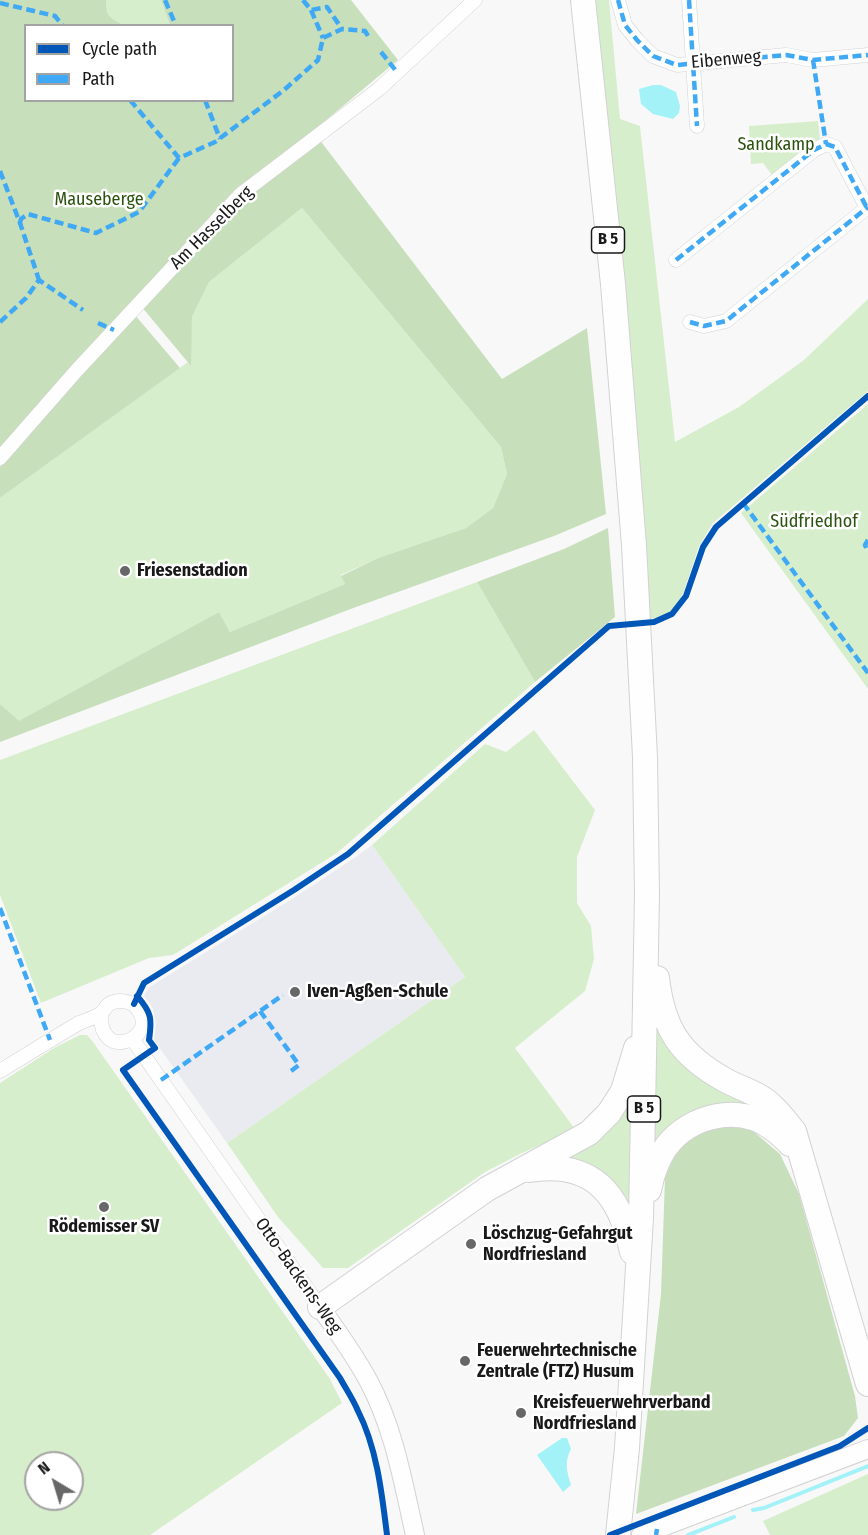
<!DOCTYPE html>
<html>
<head>
<meta charset="utf-8">
<style>
  body { margin:0 }
  #map { position:relative; width:868px; height:1535px; overflow:hidden; background:#f8f8f9; font-family:"Fira Sans Condensed",sans-serif }
  canvas { display:block }
  .legend { position:absolute; left:24px; top:24px; width:210px; height:78px; box-sizing:border-box; background:#fff; border:2px solid #a3a3a3; margin:0; padding:8px 10px; list-style:none; font-size:18px; color:#191919 }
  .legend li { display:flex; align-items:center; gap:12px; height:30px }
  .legend b { width:30px; border:2px solid #a3a3a3 }
  .north { position:absolute; left:24px; top:1451px; width:60px; height:60px; box-sizing:border-box; background:#fff; border:2px solid #a3a3a3; border-radius:50%; rotate:322deg; font-size:16px; font-weight:700; line-height:24px; text-align:center; color:#191919 }
  .north::after { content:''; display:block; margin:auto; width:21px; height:27px; background:#676767; clip-path:polygon(50% 0,100% 100%,50% 72%,0 100%) }
</style>
</head>
<body>
<div id="map">
<canvas width="868" height="1535"></canvas>
<ul class="legend">
<li><b style="height:8px;background:#0057b8"></b>Cycle path</li>
<li><b style="height:8px;background:#3fa9f5"></b>Path</li>
</ul>
<div class="north">N</div>
</div>
<script>
const ctx = document.querySelector('canvas').getContext('2d');
ctx.lineJoin = 'round';
function fill(path, color) {
  ctx.fillStyle = color;
  ctx.fill(path, 'evenodd');
}
function trace(path, color, width, dash) {
  ctx.strokeStyle = color;
  ctx.lineWidth = width;
  ctx.lineCap = dash ? 'butt' : 'round';
  ctx.setLineDash(dash || []);
  ctx.stroke(path);
}
function label(font, color, halo, rows, align = 'center') {
  ctx.font = font + ' "Fira Sans Condensed",sans-serif';
  ctx.lineWidth = 5;
  ctx.setLineDash([]);
  ctx.textBaseline = 'middle';
  ctx.strokeStyle = halo;
  ctx.fillStyle = color;
  for (const [text, x, y, turn = 0] of rows) {
    ctx.save();
    ctx.translate(x, y);
    ctx.rotate((+turn || 0) * Math.PI / 180);
    ctx.textAlign = isNaN(turn) ? turn : align;
    if (halo) ctx.strokeText(text, 0, 0);
    ctx.fillText(text, 0, 0);
    ctx.restore();
  }
}
fill(new Path2D(`
  M372,845L465,977L227,1143L154,1040L156,1025L153,1008L144,996L148,988L295,897L353,859Z`), '#e9ebf0');
fill(new Path2D(`
  M106,0H161L170,25C154,25 116,31 107,14C105,11 106,5 106,0Z
  M593,0H609L620,119L640,126L675,442L739,407L804,360L868,299V391L713,523L699,546L684,591L677,604L668,614L650,619L607,122Z
  M818,121L820,138L772,175L763,163L751,164L749,126Z
  M302,208L501,447L507,474L493,508L466,528L378,558L341,575L345,584L230,632L219,612L19,722L0,704V498L188,362L190,365L192,317L209,282Z
  M868,404V689L741,513Z
  M477,582L535,682L337,853L173,955L149,958L41,1003L0,895V760Z
  M534,730L595,810L577,857V903L591,926L594,959L585,991L515,1048L575,1129L520,1154L485,1172L348,1268H323L278,1217L227,1143L465,977L372,845L485,744L506,752Z
  M655,1019L748,1098L755,1113L652,1162Z
  M80,1035H87L93,1042L330,1379L342,1403L150,1535H0V1083L54,1048ZM36,1463H72V1499H36Z
  M636,1083L633,1219L555,1158Z
  M868,1474V1535H770L763,1521Z`), '#d7eecc');
fill(new Path2D(`
  M0,0H106C106,17 109,17 123,25L26,26V100H232V26L170,25L161,0H351L398,60L240,192L0,455Z
  M319,139L502,379L587,328L606,514L554,536L356,607L0,742V704L19,721L219,612L230,632L345,584L341,576L378,558L466,528L493,508L507,474L501,447L302,208L209,282L192,317L191,366L141,306L245,196Z
  M135,315L180,368L0,498V467Z
  M608,528L615,617L535,682L477,582L564,549Z
  M712,1126L748,1127L780,1154L799,1194L855,1396L858,1418L844,1436L636,1514L661,1294L665,1178L675,1155L690,1138Z`), '#c7dfba');
fill(new Path2D(`
  M653,85H661L676,92L680,106L679,113L673,119L653,114L641,104L639,89Z
  M562,1438H567L571,1449C564,1462 567,1472 571,1485L563,1492L537,1455Z`), '#a3f2f7');
trace(new Path2D(`
  M753,1510L764,1508L868,1466
  M688,1535L734,1517`), '#a3f2f7', 4);
const minor = new Path2D(`
  M618,0L625,25L637,40L653,56L677,65L786,55L813,60L868,55
  M689,0L697,126
  M676,260L814,150L826,144L835,147L867,208
  M690,322L704,326L726,321L868,207
  M0,458L77,370L241,194L379,89L475,0
  M133,1040L320,1307
  M0,1071C26,1055 52,1039 79,1023C86,1020 94,1018 100,1014C104,1012 105,1007 109,1004C116,1000 123,1000 131,1003C135,1005 138,1009 140,1013C156,1038 99,1063 101,1014`);
const tertiary = new Path2D(`
  M320,1307C337,1331 354,1354 368,1380C394,1428 403,1482 415,1535
  M641,1535L868,1449`);
const trunk = new Path2D(`
  M583,0L613,284L634,545L645,757L647,895L641,1218L627,1448L618,1535
  M657,978C663,1029 680,1055 725,1080C741,1089 760,1093 773,1107C781,1114 787,1123 794,1131L868,1384
  M529,1170C592,1160 620,1193 632,1252
  M649,1190C652,1175 657,1160 666,1147C690,1115 740,1103 773,1129C779,1133 785,1139 790,1144
  M320,1307L487,1189L589,1133L609,1113L623,1091L636,1048`);
trace(minor, '#d2d2d3', 15);
trace(tertiary, '#d2d2d3', 20);
trace(trunk, '#d2d2d3', 26);
trace(minor, '#fefefe', 14);
trace(tertiary, '#fefefe', 18);
trace(trunk, '#fefefe', 24);
trace(new Path2D(`
  M165,0L176,26
  M303,0L311,10L327,7L342,29
  M618,0L625,25L637,40L653,56L677,65L786,55L813,60L868,55
  M689,0L697,126
  M0,3L55,16L63,26
  M311,10L323,38
  M381,52L397,72
  M813,60L826,144
  M130,100L179,158L215,142L284,90L318,60L323,38L342,29L365,31L368,36
  M205,100L220,139
  M826,144L835,147L867,208
  M0,171L20,223L39,280
  M20,223L21,219L28,214L96,233L139,212L179,158
  M676,260L814,150L826,144
  M0,322L26,298L39,280L83,310
  M690,322L704,326L726,321L868,207
  M98,323L114,330
  M743,503L868,673
  M868,540L865,545L868,552
  M0,908L50,1040
  M260,1011L299,1065L291,1071
  M161,1080L283,995
  M656,1535L657,1529`), '#3fa9f5', 4.5, [9, 4.5]);
trace(new Path2D(`
  M137,996C152,1013 152,1019 149,1040L155,1048L123,1070L340,1378C346,1389 353,1399 358,1411C377,1448 382,1494 387,1535
  M134,1004L144,983L294,890L348,854L609,626L654,622L672,614L686,596L703,547L716,527L868,396
  M610,1535L840,1446L868,1428`), '#0057b8', 6);
for (const [x, y, r, color] of [
  [125,571,6,"#676767"],
  [295,992,6,"#676767"],
  [104,1207,6,"#676767"],
  [471,1244,6,"#676767"],
  [465,1361,6,"#676767"],
  [521,1413,6,"#676767"]
]) {
  const dot = new Path2D();
  dot.arc(x, y, r, 0, 2 * Math.PI);
  ctx.fillStyle = color;
  ctx.fill(dot);
  trace(dot, '#fff', 2);
}
for (const [x, y, w] of [
  [608,240,33],
  [644,1109,33]
]) {
  const box = new Path2D();
  box.roundRect(x - w / 2, y - 13, w, 26, 4.5);
  ctx.fillStyle = '#fff';
  ctx.fill(box);
  trace(box, '#191919', 1.5);
}
label('bold 16px', '#191919', null, [
  ["B 5",608,240],
  ["B 5",644,1109]
]);
label('18px', '#191919', '#fff', [
  ["Eibenweg",726,60,-5],
  ["Am Hasselberg",212,228,-45],
  ["Otto-Backens-Weg",298,1276,55]
]);
label('18px', '#2b530e', '#fff', [
  ["Sandkamp",776,145],
  ["Mauseberge",99,200],
  ["Südfriedhof",814,522]
]);
label('bold 18px', '#191919', '#fff', [
  ["Friesenstadion",137,571],
  ["Iven-Agßen-Schule",307,992],
  ["Rödemisser SV",104,1227,"center"],
  ["Löschzug-Gefahrgut",483,1234],
  ["Nordfriesland",483,1255],
  ["Feuerwehrtechnische",477,1351],
  ["Zentrale (FTZ) Husum",477,1372],
  ["Kreisfeuerwehrverband",533,1403],
  ["Nordfriesland",533,1424]
], 'left');
</script>
</body>
</html>
